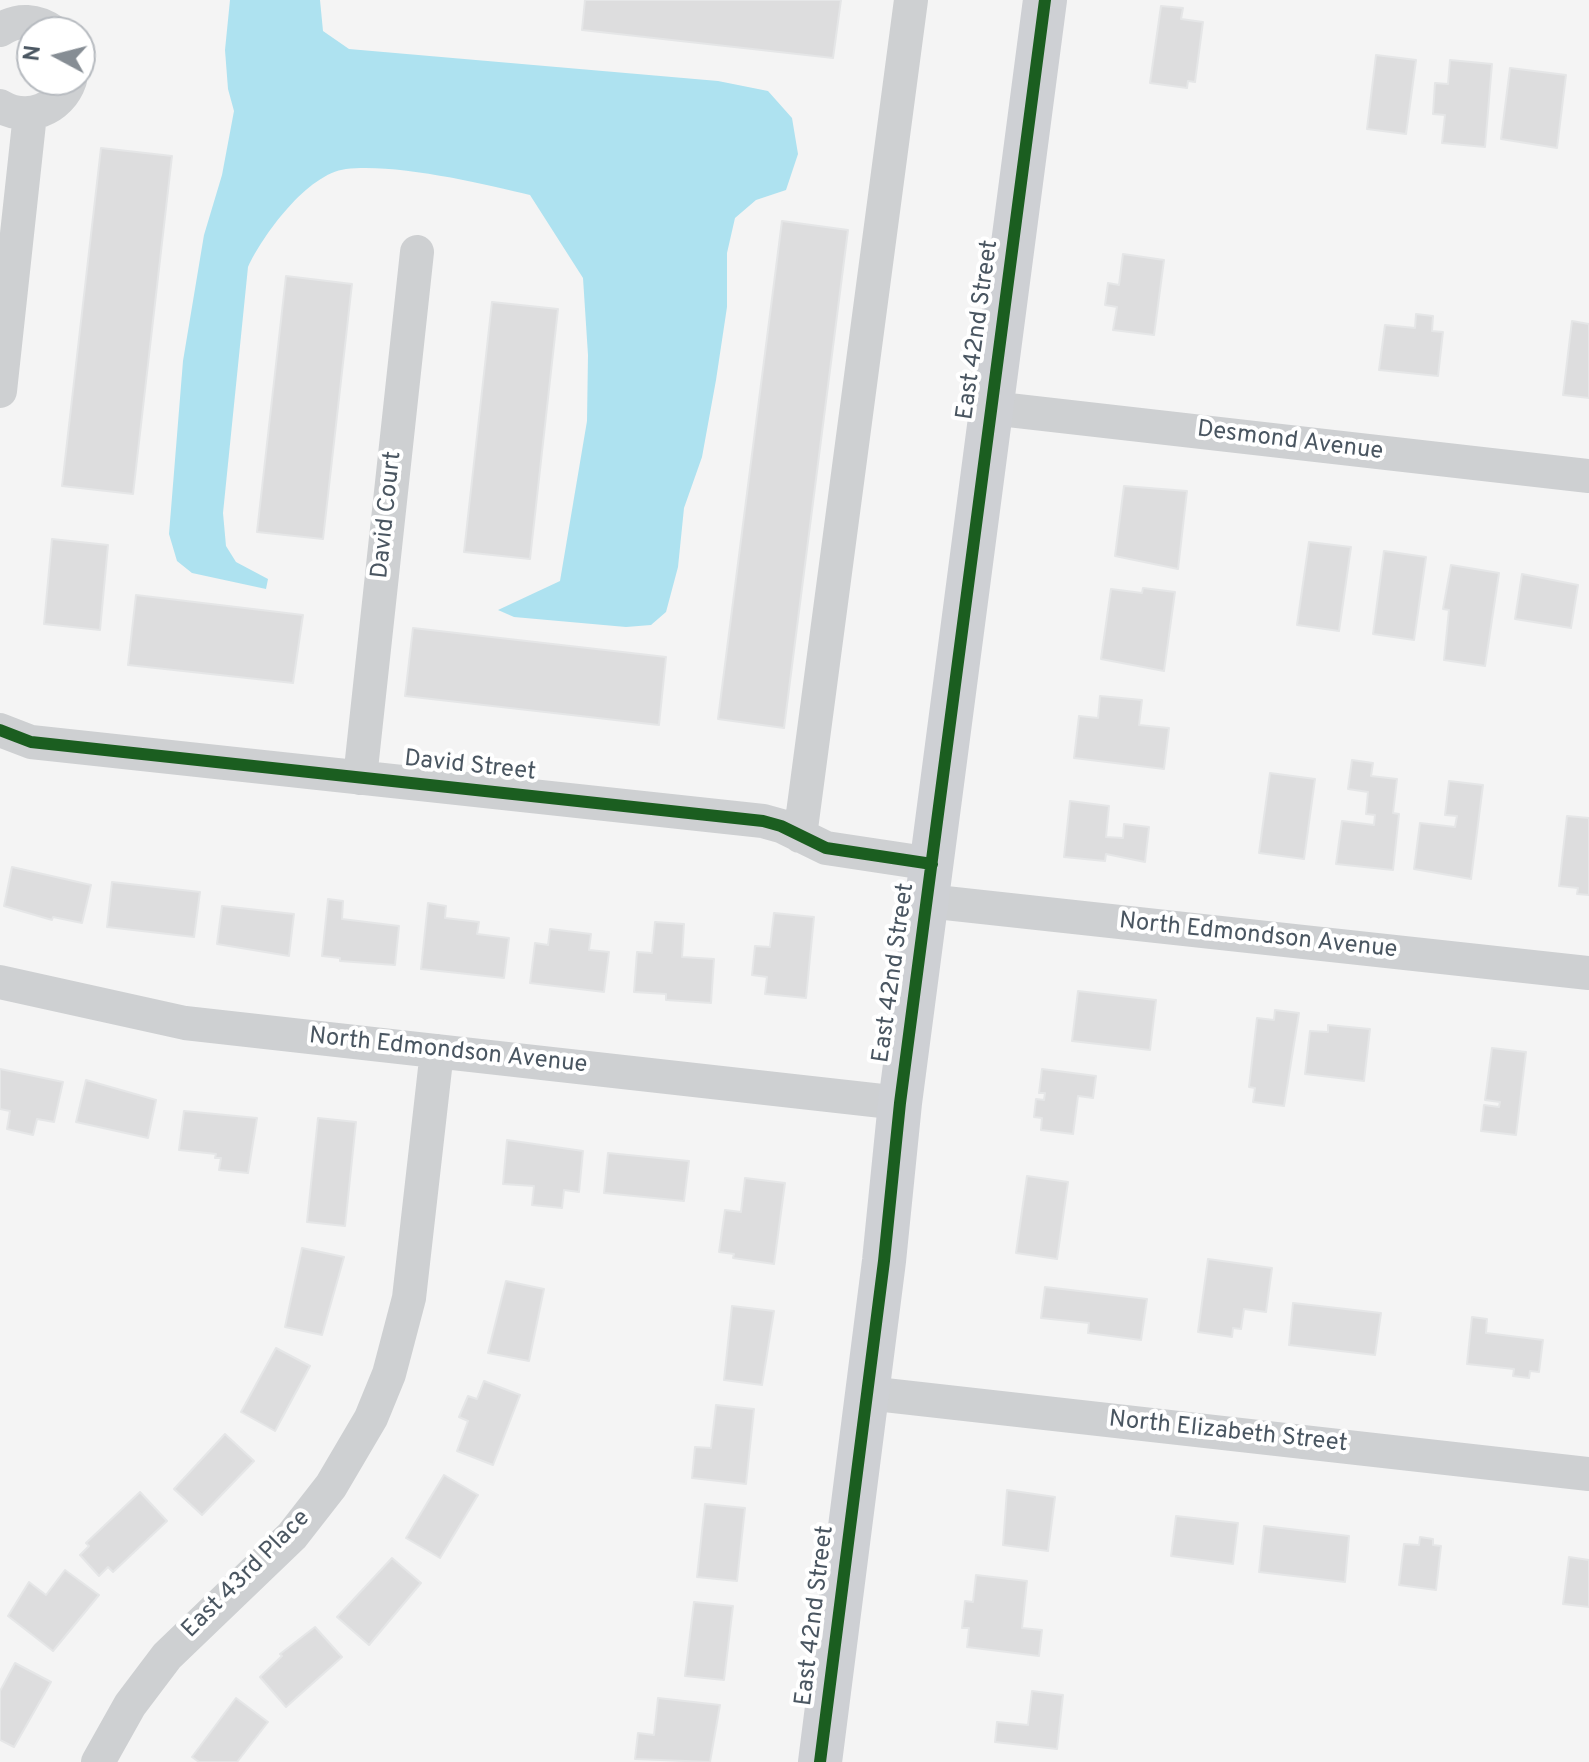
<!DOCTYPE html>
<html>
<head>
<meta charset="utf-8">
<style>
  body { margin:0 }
  #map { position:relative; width:1589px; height:1762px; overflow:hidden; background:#f4f4f4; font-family:Overpass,sans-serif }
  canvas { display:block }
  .north { position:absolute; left:16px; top:16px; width:80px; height:80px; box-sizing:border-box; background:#fff; border:2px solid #b7bbc0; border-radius:50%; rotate:277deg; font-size:22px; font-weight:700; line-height:32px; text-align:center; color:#4a5661 }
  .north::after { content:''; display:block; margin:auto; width:28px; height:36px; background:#868d94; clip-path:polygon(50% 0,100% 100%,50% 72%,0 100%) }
</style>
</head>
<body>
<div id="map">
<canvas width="1589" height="1762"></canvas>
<div class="north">N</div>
</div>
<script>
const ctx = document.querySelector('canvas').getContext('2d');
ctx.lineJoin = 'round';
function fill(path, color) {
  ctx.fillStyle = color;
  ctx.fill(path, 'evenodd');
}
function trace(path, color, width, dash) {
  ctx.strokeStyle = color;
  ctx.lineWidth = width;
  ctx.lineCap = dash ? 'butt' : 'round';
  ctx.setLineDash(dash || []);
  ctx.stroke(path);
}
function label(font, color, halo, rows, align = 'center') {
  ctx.font = font + ' Overpass,sans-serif';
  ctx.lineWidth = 8;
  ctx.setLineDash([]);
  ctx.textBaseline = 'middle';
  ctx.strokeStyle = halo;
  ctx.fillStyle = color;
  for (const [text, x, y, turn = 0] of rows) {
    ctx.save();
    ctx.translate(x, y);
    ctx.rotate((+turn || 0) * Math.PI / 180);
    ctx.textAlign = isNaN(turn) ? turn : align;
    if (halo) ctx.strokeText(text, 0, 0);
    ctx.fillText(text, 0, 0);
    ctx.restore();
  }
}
fill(new Path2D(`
  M230,0H320L323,31L349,49L718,81L768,91L792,118L798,154L786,190L756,200L735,218L727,253V307L716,380L702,457L684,508L678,567L666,612L651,625L626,627L514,617L498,610L560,581L587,421L588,355L583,278L530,195C482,183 394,163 346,169C307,174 263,235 248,267L223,513L226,546L236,562L268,579L266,589L192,573L177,561L169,534L183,361L204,235L222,175L234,111L228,89L225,50Z`), '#aee2f0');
const building = new Path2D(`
  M585,0H841L833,58L582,30Z
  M1161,6L1183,8L1181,19L1203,22L1195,82L1188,81L1187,88L1150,83Z
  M1376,55L1416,60L1406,134L1367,129Z
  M1450,60L1492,64L1485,147L1442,143L1445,115L1433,114L1435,83L1448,84Z
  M1510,68L1566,75L1557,148L1501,139Z
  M101,148L172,156L133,494L62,486Z
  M782,221L848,230L784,728L718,719Z
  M1123,254L1164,260L1154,335L1113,330L1117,307L1105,305L1108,283L1119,285Z
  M286,276L352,284L323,539L257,532Z
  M492,302L558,309L530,559L464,552Z
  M1416,314L1433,316L1432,331L1443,332L1438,376L1379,370L1385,325L1415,328Z
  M1572,321L1589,324V398L1563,395Z
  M1124,486L1187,491L1178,569L1115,556Z
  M52,539L108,545L100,630L44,624Z
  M1309,542L1351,547L1339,631L1297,625Z
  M1384,551L1426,557L1414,640L1373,634Z
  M1451,565L1499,573L1485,666L1444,660L1449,610L1443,609Z
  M1522,574L1578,585L1571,628L1515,619Z
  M1143,588L1175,592L1164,671L1101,659L1111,589L1142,593Z
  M136,595L303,615L293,683L128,665Z
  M413,628L666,657L659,725L405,696Z
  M1100,696L1142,700L1139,725L1169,728L1164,769L1074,758L1079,716L1098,718Z
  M1352,760L1373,763L1371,776L1397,779L1393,813L1399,814L1393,870L1336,864L1342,821L1374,825L1375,815L1366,814L1368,792L1348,789Z
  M1270,773L1315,779L1304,859L1259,853Z
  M1449,781L1483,785L1471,879L1414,869L1420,823L1455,827L1457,816L1445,815Z
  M1070,801L1109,806L1106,837L1123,838L1124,824L1149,827L1145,862L1106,854L1105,861L1064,857Z
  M1567,816L1589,818V895L1577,894L1578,888L1559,886Z
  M12,867L91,885L82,923L53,917L52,920L4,906Z
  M112,882L200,892L194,937L107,927Z
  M328,899L343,901L342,919L399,926L395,965L340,961V958L322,956Z
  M428,903L446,906L445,918L479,922L477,934L509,938L504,978L421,969Z
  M222,906L294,914L289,956L217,944Z
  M774,913L814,917L806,998L765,994L767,977L752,975L755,946L770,947Z
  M655,922L684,924L682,957L714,959L711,1003L666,1000V994L634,992L637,952L652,953Z
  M550,929L591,934L589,950L609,952L604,992L530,983L535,943L548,945Z
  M1078,991L1156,1000L1150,1050L1072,1041Z
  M1275,1010L1299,1013L1284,1106L1253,1102L1255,1088L1249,1087L1257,1018L1274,1020Z
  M1328,1025L1370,1029L1364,1081L1305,1074L1310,1031L1328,1032Z
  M1492,1048L1526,1052L1516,1135L1481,1131L1484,1105L1499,1107L1500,1102L1485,1100Z
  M0,1069L63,1082L54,1122L37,1119L33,1135L7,1129L10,1111L0,1109Z
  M1042,1069L1096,1076L1093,1098L1078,1096L1073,1134L1041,1130L1042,1118L1034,1117L1036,1099L1044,1100L1045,1093H1039Z
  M86,1080L156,1100L148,1138L76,1122Z
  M184,1111L257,1118L248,1173L219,1170L221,1158H215L216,1154L179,1150Z
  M318,1118L356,1122L345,1226L307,1222Z
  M507,1140L583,1151L579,1192L564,1190L562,1208L532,1205L534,1186L503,1184Z
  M608,1153L689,1161L684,1201L604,1193Z
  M1027,1176L1068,1182L1057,1259L1016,1253Z
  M745,1178L785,1183L774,1264L733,1258L734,1254L719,1252L725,1210L741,1212Z
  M302,1248L344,1257L322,1335L285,1327Z
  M1208,1259L1272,1268L1266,1312L1244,1309L1241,1329L1233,1328L1232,1337L1198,1332Z
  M506,1281L544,1289L529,1361L488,1353Z
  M1045,1287L1147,1299L1141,1340L1088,1333L1089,1323L1041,1318Z
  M1293,1303L1381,1313L1375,1355L1289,1345Z
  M732,1306L774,1311L762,1385L724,1380Z
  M1472,1317L1487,1319L1486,1333L1543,1340L1539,1372L1530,1371L1529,1378L1513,1376L1514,1369L1467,1364Z
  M276,1348L310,1366L275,1431L241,1412Z
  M484,1381L520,1395L493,1465L457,1451L468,1421L459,1417L468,1396L477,1399Z
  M716,1405L754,1409L746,1484L692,1478L695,1447L711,1448Z
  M225,1434L254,1461L202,1515L174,1489Z
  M444,1475L478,1495L440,1558L406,1538Z
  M1007,1490L1055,1497L1048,1551L1003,1545Z
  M140,1492L167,1521L113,1572L108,1567L99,1576L80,1555L89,1546L86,1543Z
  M705,1504L745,1508L737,1581L697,1577Z
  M1176,1516L1238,1523L1233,1564L1171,1556Z
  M1264,1526L1349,1536L1345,1582L1259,1572Z
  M1420,1537L1433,1539V1545L1441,1546L1436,1590L1399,1585L1404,1544L1419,1545Z
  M1569,1557L1589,1560V1607L1563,1604Z
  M392,1558L421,1583L369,1645L337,1617Z
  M65,1570L99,1595L53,1651L8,1616L29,1582L46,1595Z
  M976,1575L1027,1581L1022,1628L1042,1630L1039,1656L967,1647L969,1628H962L965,1601L973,1602Z
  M694,1602L733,1606L724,1680L685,1676Z
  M315,1627L342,1657L286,1707L260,1677L282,1656L280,1654Z
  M15,1663L51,1682L14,1747L0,1740V1691Z
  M1032,1691L1063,1695L1057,1749L995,1742L997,1722L1028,1725Z
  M236,1698L268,1722L237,1762H199L192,1757Z
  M658,1698L720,1705L710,1762L635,1759L638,1733L654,1735Z`);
fill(building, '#ddddde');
trace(building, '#e5e6e7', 2);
trace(new Path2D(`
  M0,30C18,18 37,20 54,32
  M0,106C27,122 60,110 70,80
  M0,391L30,114
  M991,408L1589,476
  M0,730L31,742L763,821L781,826L826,848L932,864
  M360,778L417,252
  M800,836L911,0
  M927,901L1589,973
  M0,982L185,1023L900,1103
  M867,1393L1589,1474
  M98,1762L130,1705L167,1656L292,1536L331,1486L371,1418L389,1374L409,1298L437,1051`), '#ced0d2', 34);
trace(new Path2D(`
  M820,1762L884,1261L900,1103L1045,0`), '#ced0d4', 44);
trace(new Path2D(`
  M0,730L31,742L763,821L781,826L826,848L932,864
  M820,1762L884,1261L900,1103L1045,0`), '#1b5e20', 12);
label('24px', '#4a5661', '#fff', [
  ["East 42nd Street",979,330,-82],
  ["Desmond Avenue",1290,442,7],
  ["David Court",388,515,-84],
  ["David Street",470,767,6],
  ["North Edmondson Avenue",1258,937,6],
  ["East 42nd Street",895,973,-82],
  ["North Edmondson Avenue",448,1052,6],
  ["North Elizabeth Street",1228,1433,6],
  ["East 43rd Place",247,1575,-45],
  ["East 42nd Street",816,1616,-83]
]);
</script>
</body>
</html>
